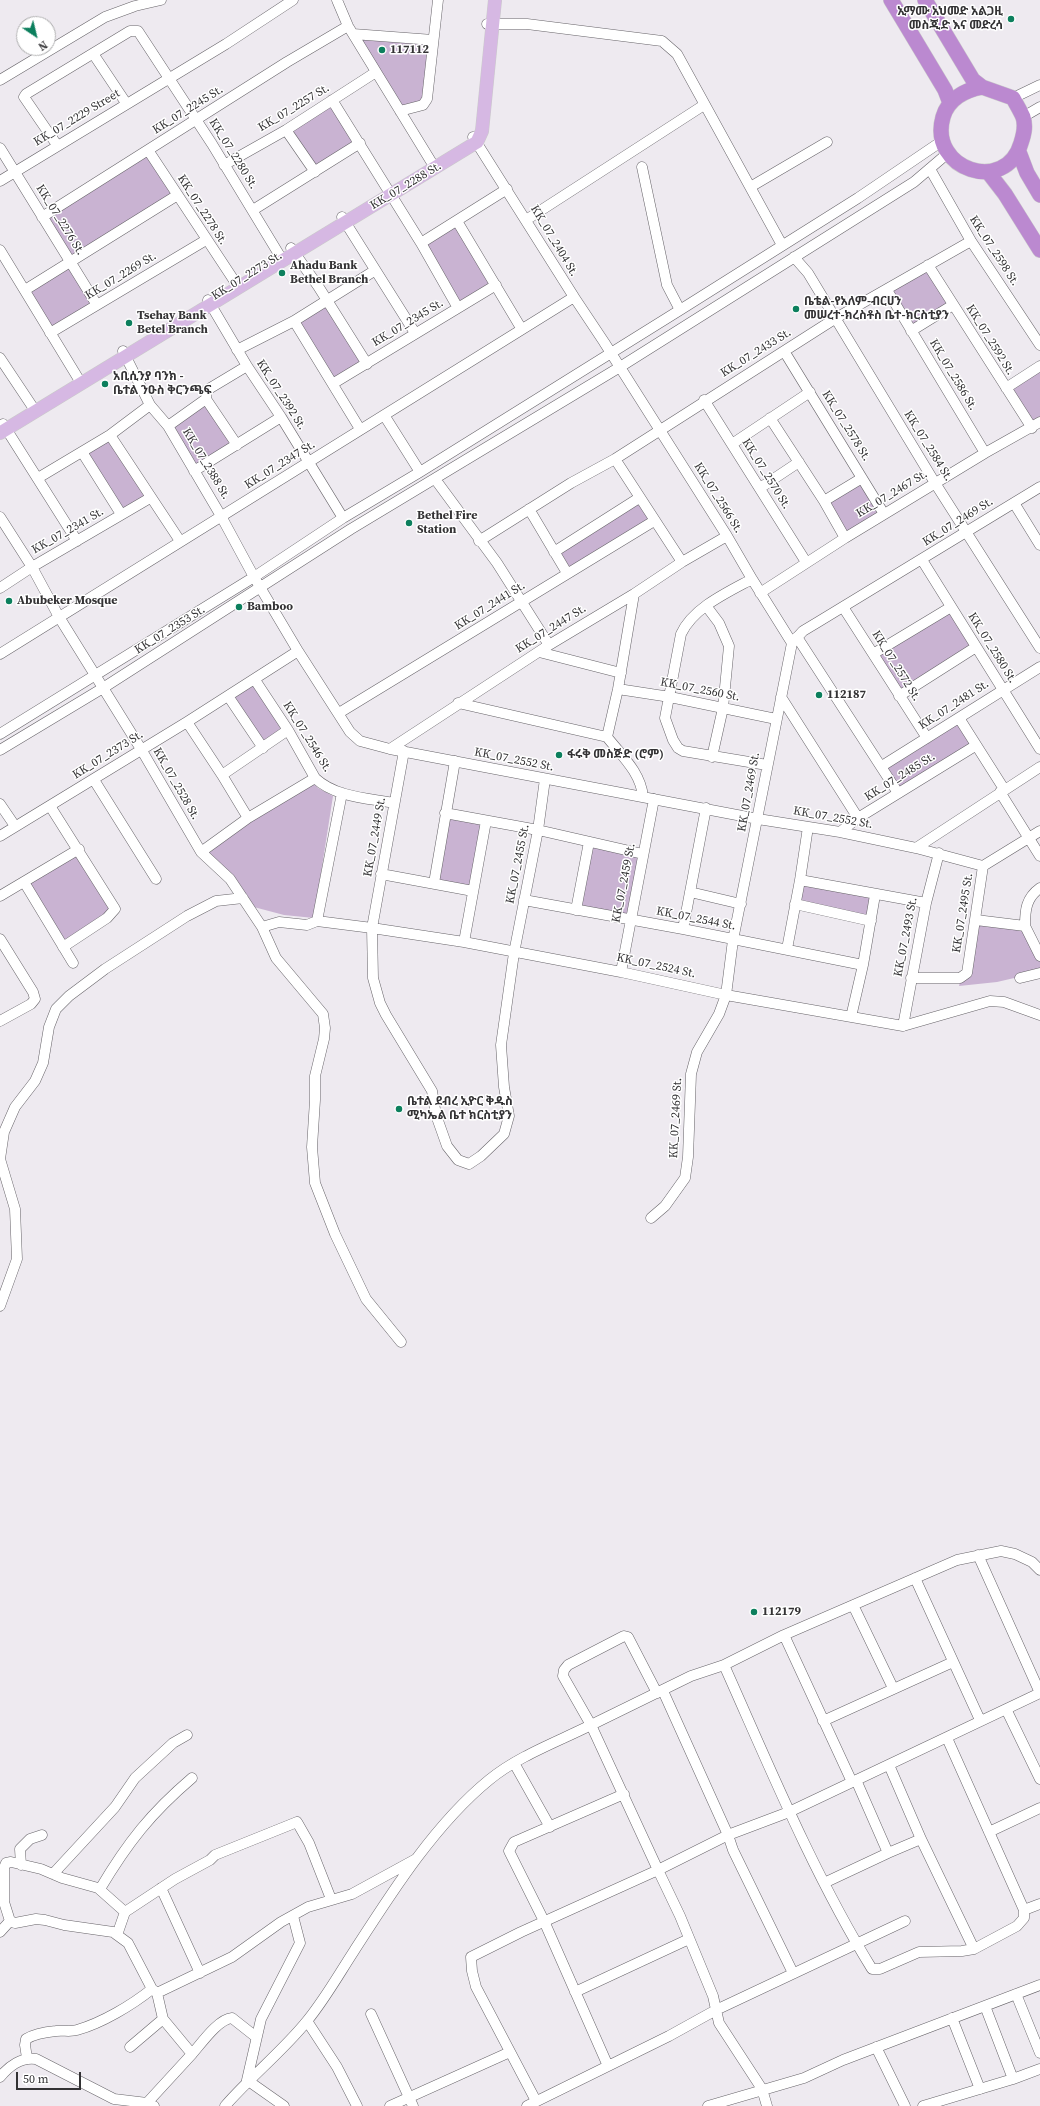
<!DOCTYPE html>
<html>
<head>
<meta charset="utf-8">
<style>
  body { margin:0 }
  #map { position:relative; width:1040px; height:2106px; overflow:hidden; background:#eeeaf0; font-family:"Source Serif 4",serif }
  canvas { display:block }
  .north { position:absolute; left:16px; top:16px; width:40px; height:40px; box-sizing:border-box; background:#fff; border:1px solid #adadae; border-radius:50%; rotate:145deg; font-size:11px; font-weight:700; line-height:16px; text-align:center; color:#333234 }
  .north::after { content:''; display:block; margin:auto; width:14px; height:18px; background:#0c7f5d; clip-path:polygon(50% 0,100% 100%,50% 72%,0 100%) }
  .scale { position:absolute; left:16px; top:2072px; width:65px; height:18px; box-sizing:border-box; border:2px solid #333234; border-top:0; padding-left:5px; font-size:12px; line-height:14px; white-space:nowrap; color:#333234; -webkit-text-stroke:3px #fff; paint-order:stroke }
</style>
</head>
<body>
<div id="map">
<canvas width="1040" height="2106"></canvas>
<div class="north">N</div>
<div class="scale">50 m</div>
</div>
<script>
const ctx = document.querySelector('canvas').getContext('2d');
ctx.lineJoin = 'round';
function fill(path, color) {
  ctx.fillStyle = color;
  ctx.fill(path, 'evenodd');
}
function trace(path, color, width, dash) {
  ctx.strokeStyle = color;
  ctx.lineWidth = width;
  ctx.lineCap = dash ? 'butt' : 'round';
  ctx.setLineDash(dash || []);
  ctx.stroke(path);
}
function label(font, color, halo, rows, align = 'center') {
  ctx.font = font + ' "Source Serif 4","Noto Sans Ethiopic",serif';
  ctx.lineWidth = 3;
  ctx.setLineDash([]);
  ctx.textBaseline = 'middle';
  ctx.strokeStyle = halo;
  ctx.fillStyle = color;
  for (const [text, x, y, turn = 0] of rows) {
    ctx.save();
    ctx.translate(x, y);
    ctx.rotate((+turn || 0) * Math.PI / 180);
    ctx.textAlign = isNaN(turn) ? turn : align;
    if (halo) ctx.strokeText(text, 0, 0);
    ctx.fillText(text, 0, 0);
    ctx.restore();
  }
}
fill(new Path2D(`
  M353,34L433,40L425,103L400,111Z
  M332,100L360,143L315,172L286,130Z
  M148,150L176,196L72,262L97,305L50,333L25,290L71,262L42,217Z
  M457,221L496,285L458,308L421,243Z
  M928,265L953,305L911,331L887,290Z
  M326,300L367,364L334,383L294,321Z
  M1040,367V422L1032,428L1006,388Z
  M206,399L237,445L194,471L168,426Z
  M110,435L150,498L121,514L82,452Z
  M862,478L884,514L845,538L824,501Z
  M639,498L654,521L567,573L554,552Z
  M951,607L976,647L899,696L873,654Z
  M255,680L288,730L263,748L228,696Z
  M959,718L975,746L898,793L882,766Z
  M308,777L318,788L333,796L314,918L284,915L250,906L197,850Z
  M445,813L486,821L473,891L434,883Z
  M589,842L643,854L630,920L576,910Z
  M79,849L115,909L63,947L24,882Z
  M800,880L875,895L871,921L795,904Z
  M976,920L1025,926L1040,956V972L997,982L959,986Z`), '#c9b3d2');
const minor = new Path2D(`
  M337,0L348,26L435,168
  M487,24H527L662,41L677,54L782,245
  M353,34L433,40
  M94,55L126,103
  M0,80L105,17L135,6L161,0
  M1013,98L1040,85
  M332,100L421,243L458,308
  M400,111L423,105L427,99L438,0
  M1023,117L1040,107
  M286,130L315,172
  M473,137L574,297L604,342L727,536L752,579L792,643
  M57,145L24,97L26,94L130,31H138L212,144L283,261
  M0,148L97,305
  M148,150L239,288
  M224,165L286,130L376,72
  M642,167L667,285L680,310
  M930,169L971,241L1040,345
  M0,181L226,44L293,0
  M752,186L827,142
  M253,210L360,143
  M42,217L287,62L348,26
  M342,217L415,333
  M526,220L704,105
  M457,221L521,328
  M421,243L507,189
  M291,248L318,286L367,364
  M0,250L81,383
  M794,257L808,273L935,483L1040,648
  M928,265L1032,428
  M25,290L176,196
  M887,290L985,453
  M208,300L247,366L281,417L343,518
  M294,321L360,429
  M911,331L953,305
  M50,333L206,240
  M237,350L294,321L374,271
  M123,351L150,405L168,426L221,516L254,577L298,651L350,732L360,741L390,749L758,819L840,832L916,848L983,866
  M784,351L884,514
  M0,358L36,412
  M334,383L496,285
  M1006,388L1040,366
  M206,399L237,445
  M206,399L207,390L247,366
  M704,400L806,562
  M384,415L420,472
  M770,418L824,501L845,538
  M3,424L77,541
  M168,426L206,399
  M110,435L180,541
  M732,444L810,392
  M82,452L121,514
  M615,459L682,562
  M194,471L281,417
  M38,478L110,435L150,405
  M435,479L497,563L549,645
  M760,488L799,462
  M824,501L862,478
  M1014,503L1040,545
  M529,509L567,573
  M0,517L32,567L59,617L141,749L201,852L230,879L262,927L276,958L323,1014L325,1028L324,1039L315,1076V1100L312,1147L315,1183L335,1234L366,1299L401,1342
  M479,541L571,483L615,459L836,318L971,241
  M554,552L639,498
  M922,560L1040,749
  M752,579C726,593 693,608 681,634L665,718L673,740L678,748L683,751L767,765
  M0,588L32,567L150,498
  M760,593L845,538L985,453L1040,422
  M707,607L719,623L729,646L723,708L712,757
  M843,607L927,738
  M797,637L898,793
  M539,652L621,673
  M0,654L574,297
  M873,654L951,607
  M255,680L288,730L315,778C335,797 367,798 394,803
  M618,689L670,697L776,719
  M228,696L263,748
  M899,696L976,647
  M781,697L858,818
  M458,703L607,737
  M339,713L654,521
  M959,718L1004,789
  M187,722L222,775L248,818
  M0,734L254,577L343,518L420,472L680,310L858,198L942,141
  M607,737L618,689L634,594
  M607,737C622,756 641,773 643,797
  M390,749L549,645L634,594L682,562L727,536
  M0,750L103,688L351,529L620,367L914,182L948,153
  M404,751L372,928L373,978L380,1003L386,1015L432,1091L436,1115L447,1146L458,1160L469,1164L481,1156L504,1134L509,1116L504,1087L501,1045L514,953L538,830L545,779
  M882,766L1040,667
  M222,775L288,730
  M94,780L156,879
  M1000,792L1040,856
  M0,804L15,826
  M50,806L115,909L107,918L63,947
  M445,813L538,830L643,854
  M840,832L858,818L975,746
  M0,836L187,722L298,651
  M916,848L1040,767
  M201,852L248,818L315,778
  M983,866L1040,831
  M381,874L473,891
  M800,880L926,903
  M24,882L73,963
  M434,883L455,761
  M690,892L741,904
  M0,896L79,849
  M524,900L683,929L863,965
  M795,904L871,921
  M576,910L589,842
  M976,920L1025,926L1040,956
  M317,921L342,793
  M1025,926C1025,910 1026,898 1040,888
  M262,927L279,922L307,925L317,921L372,928L464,942L621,972L726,995L903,1026L990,1001L1004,1002L1040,1015
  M683,929L706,808
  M0,939L33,992L35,999L31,1004L0,1021
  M464,942L486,821
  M787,949L800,880L808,827
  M621,972L654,799
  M911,978H960L967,973L983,866
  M1020,978L1040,973
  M851,1017L863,965L875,895
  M903,1026L926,903L939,853
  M651,1218L665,1206L685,1178L688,1157L691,1074L697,1052L719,1014L726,995L733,940L792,643L803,631L818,622L1040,487
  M0,1306L17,1259L15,1209L0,1159L4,1132L15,1107L35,1081L43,1063L49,1027L56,1009L69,996L105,969L187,916L216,901L243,898
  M978,1555L1040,1693
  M915,1578L980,1720
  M853,1605L893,1688
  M784,1635L957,1560L1001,1551L1015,1554L1032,1562L1040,1570
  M724,1665C770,1768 813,1873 872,1969H880L919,1952L962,1951L974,1949L1017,1926L1024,1918V1910
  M663,1691L728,1835L733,1850L793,1973
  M1006,1709L1040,1779
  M823,1721L953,1662
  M947,1738L1024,1910L1040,1904
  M514,1763L550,1827
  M889,1765L921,1839L974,1949
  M856,1780L888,1853
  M852,1782L784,1635L724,1665L691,1676L591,1725L658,1870L728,1835L789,1812L1040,1693
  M989,1832L1040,1808
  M21,1865L20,1849L30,1839L42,1835
  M53,1874L115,1807L135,1778L173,1743L187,1735
  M824,1883L888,1853L921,1839
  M161,1888L200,1973
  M100,1889C128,1842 151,1813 192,1778
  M0,1932L10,1921
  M117,1935L125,1912
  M575,1992L689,1939
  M157,1993L232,1957L281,1922L308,1907L352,1894L416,1859
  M1016,1994L1040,2053
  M985,2006L1013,2079
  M371,2014L413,2106
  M952,2018L980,2089
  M307,2021L337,2067L357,2106
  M130,2047L163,2019
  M876,2047L905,2106
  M192,2054C201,2044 218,2019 232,2018L256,2037
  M27,2058L25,2045L26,2039C34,2034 46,2032 56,2031C63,2030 70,2032 77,2030C102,2023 132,2005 152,1989
  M608,2066L544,1921L509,1851L514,1842L624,1794
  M0,2077C9,2066 22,2057 36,2059L114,2099L147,2103L154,2106
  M536,2101L476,1987L472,1971L471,1957L521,1932L658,1870L680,1916L713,1996L719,2023L762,2089L767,2106
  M147,2103L192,2054L163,2019L157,1993L152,1989L128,1943L113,1932L64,1925L45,1920L36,1919L15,1923L10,1921L4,1902V1868L6,1863L11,1862L41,1869L62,1878L98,1888L125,1912L175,1879L210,1860L215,1855L297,1822L309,1843L331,1899
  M225,2106C251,2076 282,2052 307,2021C325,1999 339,1974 354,1951C392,1892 435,1824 489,1780C518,1756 557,1742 591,1725L563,1676L564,1670L568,1665L624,1636L628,1637L657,1693
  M284,2106L247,2080L261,2019L300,1943L293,1916
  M390,2106L510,2052
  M527,2106L669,2036L716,2010L905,1921
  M708,2106L804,2078L843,2060L1040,1985
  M923,2106L1013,2079L1040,2069`);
const major = new Path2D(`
  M0,433L477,142L482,131L495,0`);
const highway = new Path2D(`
  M891,0L945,90L950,103
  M925,0L973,80L982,87L1013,98C1016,104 1020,110 1023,117C1026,126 1024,134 1021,143C1006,195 928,170 943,117C948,99 965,90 982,87
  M1019,152L1027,173L1040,195
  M988,172L1005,194L1040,250`);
trace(minor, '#676469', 11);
trace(major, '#cacaca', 14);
trace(highway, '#cacaca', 16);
trace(minor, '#fff', 10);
trace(major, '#d6b8e3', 13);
trace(highway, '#bb89d0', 15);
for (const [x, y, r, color] of [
  [1011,19,4,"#0c7f5d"],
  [382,50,4,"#0c7f5d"],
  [282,273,4,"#0c7f5d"],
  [796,309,4,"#0c7f5d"],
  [129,323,4,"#0c7f5d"],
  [105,384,4,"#0c7f5d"],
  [409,523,4,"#0c7f5d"],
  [9,601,4,"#0c7f5d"],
  [239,607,4,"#0c7f5d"],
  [819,695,4,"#0c7f5d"],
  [559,755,4,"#0c7f5d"],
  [399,1109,4,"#0c7f5d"],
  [754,1612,4,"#0c7f5d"]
]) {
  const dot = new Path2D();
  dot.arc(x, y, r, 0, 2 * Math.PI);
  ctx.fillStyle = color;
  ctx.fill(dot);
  trace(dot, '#fff', 1.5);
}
label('bold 12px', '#333234', '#fff', [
  ["ኢማሙ አህመድ አልጋዚ",1003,12,"right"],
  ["መስጂድ እና መድረሳ",1003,26,"right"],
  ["117112",390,50],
  ["Ahadu Bank",290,266],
  ["Bethel Branch",290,280],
  ["ቤቴል-የአለም-ብርሀን",804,302],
  ["መሠረተ-ክረስቶስ ቤተ-ክርስቲያን",804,316],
  ["Tsehay Bank",137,316],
  ["Betel Branch",137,330],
  ["አቢሲንያ ባንክ -",113,377],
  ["ቤተል ንዑስ ቅርንጫፍ",113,391],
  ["Bethel Fire",417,516],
  ["Station",417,530],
  ["Abubeker Mosque",17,601],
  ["Bamboo",247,607],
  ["112187",827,695],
  ["ፋሩቅ መስጅድ (ሮም)",567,755],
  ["ቤተል ደብረ ኢዮር ቅዱስ",407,1102],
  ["ሚካኤል ቤተ ክርስቲያን",407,1116],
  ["112179",762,1612]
], 'left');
label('12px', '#333234', '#fff', [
  ["KK_07_2257 St.",294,108,-31],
  ["KK_07_2245 St.",188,110,-32],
  ["KK_07_2229 Street",77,118,-31],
  ["KK_07_2280 St.",233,154,58],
  ["KK_07_2288 St.",406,186,-31],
  ["KK_07_2278 St.",202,210,57],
  ["KK_07_2276 St.",60,220,58],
  ["KK_07_2404 St.",554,241,59],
  ["KK_07_2598 St.",994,251,57],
  ["KK_07_2269 St.",121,276,-31],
  ["KK_07_2273 St.",247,276,-32],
  ["KK_07_2345 St.",408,323,-31],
  ["KK_07_2592 St.",990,340,58],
  ["KK_07_2433 St.",756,353,-32],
  ["KK_07_2586 St.",953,375,59],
  ["KK_07_2392 St.",281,395,57],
  ["KK_07_2578 St.",846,426,58],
  ["KK_07_2584 St.",928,446,58],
  ["KK_07_2388 St.",206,464,59],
  ["KK_07_2347 St.",280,465,-32],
  ["KK_07_2570 St.",766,474,58],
  ["KK_07_2467 St.",892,494,-31],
  ["KK_07_2566 St.",718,498,58],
  ["KK_07_2469 St.",958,522,-32],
  ["KK_07_2341 St.",68,531,-30],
  ["KK_07_2441 St.",490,606,-32],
  ["KK_07_2447 St.",551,629,-32],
  ["KK_07_2353 St.",170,630,-32],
  ["KK_07_2580 St.",992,648,58],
  ["KK_07_2572 St.",896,666,58],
  ["KK_07_2560 St.",700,690,11],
  ["KK_07_2481 St.",954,705,-33],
  ["KK_07_2546 St.",307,737,58],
  ["KK_07_2373 St.",108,755,-32],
  ["KK_07_2552 St.",514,760,11],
  ["KK_07_2485 St.",900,777,-32],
  ["KK_07_2528 St.",176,784,60],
  ["KK_07_2469 St.",749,792,-80],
  ["KK_07_2552 St.",833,818,10],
  ["KK_07_2449 St.",375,837,-80],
  ["KK_07_2455 St.",518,864,-79],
  ["KK_07_2459 St.",624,883,-79],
  ["KK_07_2495 St.",963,913,-81],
  ["KK_07_2544 St.",696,919,11],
  ["KK_07_2493 St.",906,937,-79],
  ["KK_07_2524 St.",656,966,12],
  ["KK_07_2469 St.",676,1118,-87]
]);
</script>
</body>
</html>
